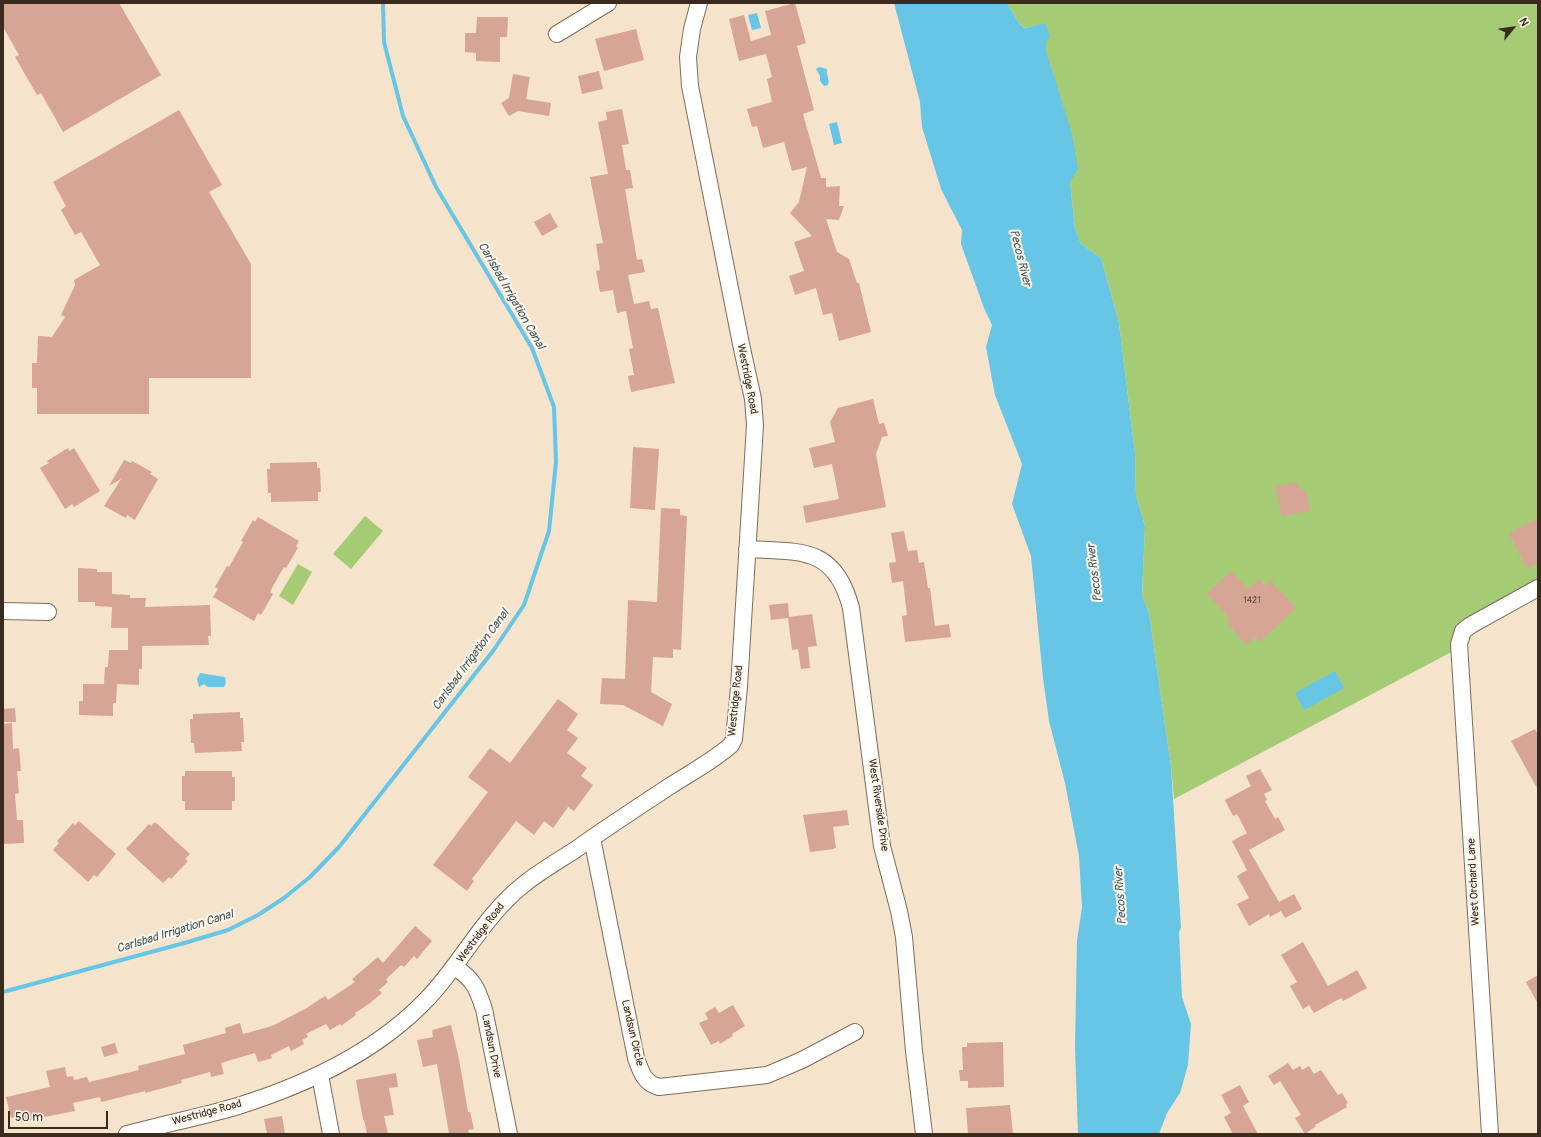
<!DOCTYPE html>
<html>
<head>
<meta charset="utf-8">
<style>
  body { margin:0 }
  #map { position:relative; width:1541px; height:1137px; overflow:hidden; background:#f5e4cb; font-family:Pangolin,sans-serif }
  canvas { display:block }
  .frame { position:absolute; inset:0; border:4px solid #3b2a1e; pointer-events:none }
  .north { position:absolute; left:1493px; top:8px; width:40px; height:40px; -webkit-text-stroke:3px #fbf7ec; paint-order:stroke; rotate:61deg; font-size:11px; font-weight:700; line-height:16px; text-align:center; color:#3b2a1e }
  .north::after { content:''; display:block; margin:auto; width:14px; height:18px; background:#3b2a1e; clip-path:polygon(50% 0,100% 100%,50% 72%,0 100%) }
  .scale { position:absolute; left:8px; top:1111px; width:100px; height:18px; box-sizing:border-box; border:2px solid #3b2a1e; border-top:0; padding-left:5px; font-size:12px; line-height:14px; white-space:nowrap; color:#3b2a1e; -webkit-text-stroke:3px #fbf7ec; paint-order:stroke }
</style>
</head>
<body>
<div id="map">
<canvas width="1541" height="1137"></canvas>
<div class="frame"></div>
<div class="north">N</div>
<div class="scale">50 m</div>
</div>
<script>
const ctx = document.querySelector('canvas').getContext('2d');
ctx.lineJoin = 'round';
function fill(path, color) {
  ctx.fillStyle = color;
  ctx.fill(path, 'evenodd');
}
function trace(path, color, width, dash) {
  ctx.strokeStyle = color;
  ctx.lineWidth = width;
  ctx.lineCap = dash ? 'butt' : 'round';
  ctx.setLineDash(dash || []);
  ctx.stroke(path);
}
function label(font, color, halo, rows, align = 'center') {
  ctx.font = font + ' Pangolin,sans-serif';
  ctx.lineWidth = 4;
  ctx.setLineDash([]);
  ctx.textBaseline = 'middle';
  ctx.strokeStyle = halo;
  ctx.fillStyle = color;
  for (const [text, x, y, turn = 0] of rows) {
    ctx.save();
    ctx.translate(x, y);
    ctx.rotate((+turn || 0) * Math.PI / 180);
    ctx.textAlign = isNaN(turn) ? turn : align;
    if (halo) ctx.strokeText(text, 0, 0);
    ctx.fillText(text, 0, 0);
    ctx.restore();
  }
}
fill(new Path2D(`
  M1007,3H1538V588L1471,625L1459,648L1174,799L1171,766L1149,613L1142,595L1145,526L1136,495L1135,453L1119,323L1101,258L1081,244L1075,229L1070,182L1054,77L1046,50V25C1039,23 1031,28 1024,28L1019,23Z
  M365,516L383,531L351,569L333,554Z
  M298,564L312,572L293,605L279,596Z`), '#a5cb75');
fill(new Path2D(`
  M894,3H1007L1019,23L1024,28C1031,28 1039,23 1046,24L1050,37L1046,42V50L1072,134L1078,169L1070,182L1075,229L1081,244L1101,258L1119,323L1135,453L1136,495L1145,526L1142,595L1149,613L1171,766L1181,928L1179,932L1182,997L1191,1024L1188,1065L1180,1093L1167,1113L1159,1134H1078L1075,1048L1077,941L1082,907L1079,856L1065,783L1049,721L1043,678L1031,556L1012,504L1022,464L995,395L986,347L992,325L984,308L961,244L962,230L941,189L922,127L920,102Z
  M757,13L761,28L752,30L748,15Z
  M819,67L827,69C826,75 830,79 828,85L824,86L820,81V76L816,69Z
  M837,122L842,143L834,145L829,124Z
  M1335,671L1344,688L1304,710L1295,693Z
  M200,673C209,674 216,676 225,677L226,683L224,687H208L204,684L199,687L197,679Z`), '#67c5e5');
trace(new Path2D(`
  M3,992L188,942L228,930L258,915L284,898L310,877L339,847L493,651L524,605L549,531L556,462L554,407L532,348L436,187L403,116L384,42L383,3`), '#67c5e5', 4);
fill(new Path2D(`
  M3,3H119L161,75L63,132L41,93L37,95L15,57L19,55L3,27Z
  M795,3L806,43L797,46L814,110L803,114L821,178H826V187L840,186L839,206H844L839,220L826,219L837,252L849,259L857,283H859L871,332L839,341L832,313L823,315L816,288L795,295L789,276L804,271L794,242L812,236L790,213L799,202L807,167L792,171L784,142L763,148L757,126L752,127L747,109L772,102L767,79L772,77L766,54L739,61L729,19L744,15L751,41L771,35L765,11Z
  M477,17H508L507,37H500V62L476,61V53L465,52V33H476Z
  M636,29L644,60L604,71L595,39Z
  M599,71L603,89L582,94L578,76Z
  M513,74L530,77L526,99L551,103L549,116L518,111L509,116L501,103L509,98Z
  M622,109L629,144L622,145L626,170H630L633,188L625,189L637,260L642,259L645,272L628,275L634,304L649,301L651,309L658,308L675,383L631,392L628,376L634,375L629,349L633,348L626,311L617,313L613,290L600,292L596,271L600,270L596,244L603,243L590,177L608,174L598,122L607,120L606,112Z
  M179,110L222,185L209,192L251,264V378H149V414H37V388H32V363H37L38,336L52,337L65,317L61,315L75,285L74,280L100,265L81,232L75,235L61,210L66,206L53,182Z
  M550,213L558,227L542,236L534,222Z
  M873,399L879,424L884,423L888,436L882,437L876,454L886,507L806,523L803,506L839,499L832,464L814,468L809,448L835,442L830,422L838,408Z
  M633,447L659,449L655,510L630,508Z
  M68,448L69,451L74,448L100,491L74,507L72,504L65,509L40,468L49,463L47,461Z
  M124,460L131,463L132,461L152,472L150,474L158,479L135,520L127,515L126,518L104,506L121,479L109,486Z
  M317,462V468H320L321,492H318V501L271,502V493H268L267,469H270V463Z
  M1297,482L1299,490L1305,489L1310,510L1282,517L1275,487Z
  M661,508L680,509V515L687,516L681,650L673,649V658L653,657L651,692L672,704L663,726L623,705L600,704L602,678L625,679L628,600L657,602Z
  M258,517L299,541L296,546L298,548L286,568L284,567L273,586L270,592L273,594L261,615L258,613L254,621L213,597L218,589L215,587L227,566L229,567L243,542L241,541L253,520L255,522Z
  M1538,518V563L1527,568L1509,533Z
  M904,531L908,551L917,550L919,563L924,562L928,588H930L935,626L949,624L951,637L905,642L902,616L907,615L903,581L892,583L889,563L896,562L891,533Z
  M78,568L97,569V572H112V594L130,595V598H146L145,607L210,605L211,636H208L209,645L142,646V669H139V685L117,684L116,703H113V716L79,715V701H83V684H104L105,667H108L109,650H128V628H111L112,607L95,606V602H78Z
  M1231,571L1248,589L1259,579L1265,586L1271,581L1296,608L1260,642L1255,637L1247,645L1226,622L1230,619L1207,594Z
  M788,603L789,617L812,614L817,646L808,647L810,668L801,669L798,649L792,650L788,618L771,620L769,605Z
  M558,699L578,714L567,730L578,738L567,753L587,768L581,776L593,785L574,811L568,807L553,828L544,821L534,835L516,821L472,879L474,881L467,891L433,865L488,792L468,777L490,748L510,763Z
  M15,708L16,722H3V709Z
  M240,712V718H243L244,742H241L242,751L195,753L194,743H191L190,719H193V714Z
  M12,723L13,749L19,748L21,771H17L19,793L15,794L17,820H23L24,843L3,844V724Z
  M1535,729L1538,735V790L1511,741Z
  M1260,769L1272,790L1264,794L1267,800L1265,801L1275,819L1278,817L1285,830L1249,850L1279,902L1294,894L1302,909L1285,918L1281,911L1270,917L1269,914L1249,926L1237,904L1249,898L1237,876L1247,870L1232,841L1247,833L1237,814L1233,816L1225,800L1251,786L1246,776Z
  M185,771H232V777H235V801H232V810H185V801H182V776H185Z
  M847,810L849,825L833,827L836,848H834V849L810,852L803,815Z
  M79,821L116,854L97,877L94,875L88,882L53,850L59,843L57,841L73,823L75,825Z
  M155,822L190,854L185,859L188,861L171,879L169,877L163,883L126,849L149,824L151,826Z
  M415,926L432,941L417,959L414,956L404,967L401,965L386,979L388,982L379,990L382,993L369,1004L355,1013L356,1015L341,1026L340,1024L330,1030L326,1024L306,1034L308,1037L302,1040L304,1044L291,1051L289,1046L271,1055L272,1058L258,1062L255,1053L221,1063L224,1074L211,1077L210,1072L181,1080L182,1083L145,1093V1091L101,1102L100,1097L73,1103L75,1111L20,1122L19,1116L11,1118L6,1097L50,1087L46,1071L65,1067L67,1077L73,1076L74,1080L87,1077L89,1082L139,1070L138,1066L185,1054L183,1045L226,1033L225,1028L240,1023L243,1034L272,1026L305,1009L325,996L328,1000L355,982L352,979L378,957L383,963Z
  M1303,942L1328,986L1357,970L1367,988L1343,1001L1341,998L1314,1013L1309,1005L1303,1009L1290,986L1297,982L1281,955Z
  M1538,975V1004L1526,982Z
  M733,1005L745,1026L732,1034L733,1036L720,1044L719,1041L711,1045L699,1023L708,1019L705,1013L715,1007L719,1013Z
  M451,1025L459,1059L468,1112H470L474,1129L468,1130L469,1134H449L437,1064L423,1067L417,1040L433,1037L432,1030Z
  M1003,1042L1004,1087L968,1088V1081H960L959,1070H963L962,1047H967V1043Z
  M115,1043L118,1053L104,1057L101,1047Z
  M1288,1063L1293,1070L1300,1066L1302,1070L1309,1066L1314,1074L1321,1070L1338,1095L1342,1093L1348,1103L1346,1104L1347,1107L1315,1125L1316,1126L1305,1134L1295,1118L1301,1115L1280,1081L1274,1085L1268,1076Z
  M396,1073L398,1087L389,1088L394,1115L384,1116L388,1134H367L364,1120H363L356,1080Z
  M1240,1085L1249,1102L1243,1106L1258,1134H1233L1224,1117L1231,1113L1221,1095Z
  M1010,1105L1013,1134H968L966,1108Z
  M282,1116L285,1134H267L264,1119Z`), '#d7a595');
const minor = new Path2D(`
  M557,34L608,3
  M747,549C801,552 835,546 851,608L882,846L899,911L904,937L914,1051L924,1134
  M3,611L48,612
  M592,838L636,1058C641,1072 644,1083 659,1087L767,1075L802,1060L855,1032
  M455,967C474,980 477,988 484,1009L509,1134
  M320,1075L331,1134
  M127,1134C164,1124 201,1117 238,1106C308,1084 377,1052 428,998C462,962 484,916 523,885C539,872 558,861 575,850C606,828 638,807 670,786C690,773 713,761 731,745L734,739L739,687L755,425L753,399L741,344L690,86L688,57L692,29L699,3
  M1490,1134L1459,644L1463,631L1471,625L1538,588`);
trace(minor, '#7c6b5b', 18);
trace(minor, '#fff', 16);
label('9px', '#62493c', null, [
  ["1421",1252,601]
]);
label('11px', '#3b2a1e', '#fbf7ec', [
  ["Westridge Road",747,379,79],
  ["Westridge Road",736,701,-84],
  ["West Riverside Drive",878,805,82],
  ["West Orchard Lane",1474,882,-93],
  ["Westridge Road",481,933,-53],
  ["Landsun Circle",632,1033,77],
  ["Landsun Drive",491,1046,79],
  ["Westridge Road",207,1113,-15]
]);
label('italic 12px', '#48585a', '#fbf7ec', [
  ["Pecos River",1020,258,76],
  ["Carlsbad Irrigation Canal",511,296,60],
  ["Pecos River",1095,573,-97],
  ["Carlsbad Irrigation Canal",471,660,-54],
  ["Pecos River",1121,896,-94],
  ["Carlsbad Irrigation Canal",175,932,-17]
]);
</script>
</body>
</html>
